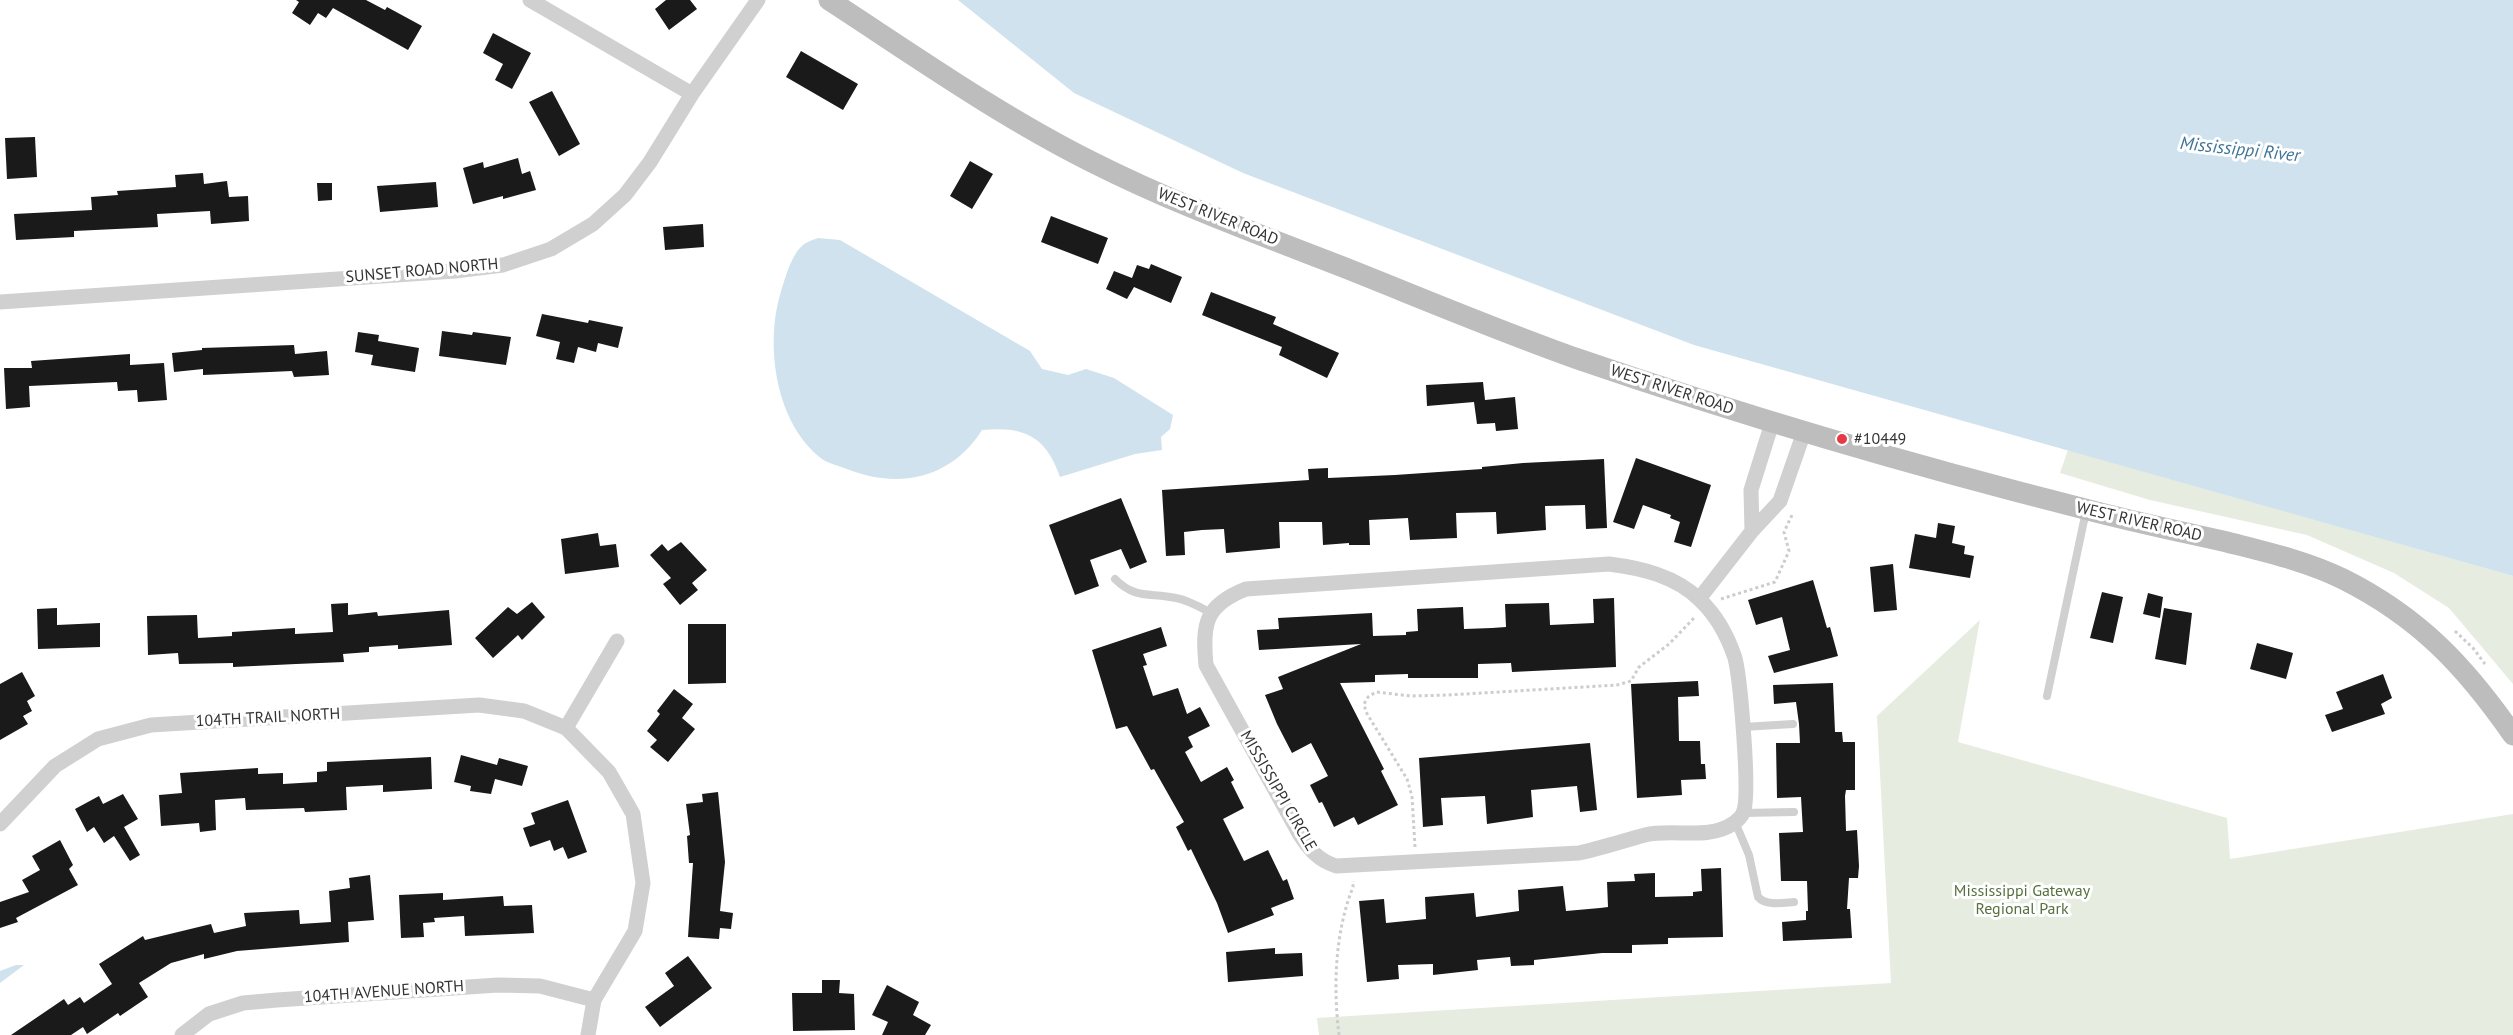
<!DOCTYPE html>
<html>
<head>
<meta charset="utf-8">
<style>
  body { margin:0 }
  canvas { display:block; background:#fff }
</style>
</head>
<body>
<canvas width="2513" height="1035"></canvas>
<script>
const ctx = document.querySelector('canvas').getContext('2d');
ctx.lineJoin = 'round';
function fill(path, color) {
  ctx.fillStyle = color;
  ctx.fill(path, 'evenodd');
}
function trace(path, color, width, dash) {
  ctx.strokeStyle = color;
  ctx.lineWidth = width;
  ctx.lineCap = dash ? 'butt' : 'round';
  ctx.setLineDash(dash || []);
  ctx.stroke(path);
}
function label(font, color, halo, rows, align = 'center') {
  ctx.font = font + ' "PT Sans",sans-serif';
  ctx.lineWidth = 6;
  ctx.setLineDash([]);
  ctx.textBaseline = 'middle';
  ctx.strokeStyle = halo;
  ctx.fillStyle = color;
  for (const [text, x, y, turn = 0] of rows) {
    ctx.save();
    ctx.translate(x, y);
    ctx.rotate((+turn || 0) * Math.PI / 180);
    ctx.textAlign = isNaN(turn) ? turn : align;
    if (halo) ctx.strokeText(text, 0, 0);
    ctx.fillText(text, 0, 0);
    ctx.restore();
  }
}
fill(new Path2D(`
  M2068,450L2513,576V684L2449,608L2394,573L2307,535L2150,500L2060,473Z
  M1980,620L1958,742L2227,818L2230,859L2513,814V1035H1319L1317,1018L1891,983L1877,716Z`), '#e6ecdf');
fill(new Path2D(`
  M958,0H2513V576L1694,345L1243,173L1074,93Z
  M818,238L840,240L1030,351L1042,369L1068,375L1086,369L1114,378L1173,415L1170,429L1161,437L1162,450L1135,454L1060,477C1046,436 1024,426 982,430C952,478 899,490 847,469C840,466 829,464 822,459C776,424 765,347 780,295C784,282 791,255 802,246C806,242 813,240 818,238Z
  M16,965H24L0,983V971Z`), '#cfe2ee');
fill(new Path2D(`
  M296,0H366L385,10L387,7L422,26L408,50L333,8L326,18L318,13L310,25L292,13L299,2Z
  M666,0H690L697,9L669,30L655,9Z
  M493,33L531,53L512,89L495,80L503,64L483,53Z
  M801,51L858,84L843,110L786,77Z
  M552,91L580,144L559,156L529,102Z
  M35,137L37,177L7,179L5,138Z
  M518,158L522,174L530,171L536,190L503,199V196L473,204L463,168L483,162L484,168Z
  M970,161L993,174L972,209L950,196Z
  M203,173L204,184L227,181L229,197L248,196L249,221L211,224L210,211L157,214L158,227L74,231V237L16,240L14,214L92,210L91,197L118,195L117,191L176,187L175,175Z
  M436,182L438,207L380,212L377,186Z
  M317,183H332V200L318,201Z
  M1051,216L1108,238L1098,264L1041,242Z
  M703,224L704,247L665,250L663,227Z
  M1151,264L1182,277L1171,303L1134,287L1127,299L1106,289L1114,271L1132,278L1137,265L1149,269Z
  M1211,292L1276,317L1273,324L1339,353L1327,378L1279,355L1282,347L1202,315Z
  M542,314L588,323L589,320L623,327L618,348L598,343L596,352L578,347L574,363L556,359L560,342L536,336Z
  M442,331L472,335L473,332L511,337L506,365L439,356Z
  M358,332L379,335L378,341L419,348L415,372L371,365L373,355L355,352Z
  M294,345L295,354L327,351L329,375L294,377L292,371L203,375V369L174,372L172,353L202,350V348Z
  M130,354V365L164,363L167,400L138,402L137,390L118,391L117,382L29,386L30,407L6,409L4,368H32L31,361Z
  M1483,382L1485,400L1515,397L1518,429L1496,431L1495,423L1477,424L1474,402L1427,406L1426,385Z
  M1636,458L1711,485L1691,547L1674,542L1680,522L1670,518L1671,515L1643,505L1634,529L1613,522Z
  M1604,459L1607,528L1586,529L1585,505L1545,506L1546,530L1497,534L1496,512L1456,513L1457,538L1410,540L1408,518L1369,520L1370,545H1349V543L1323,545L1322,522H1279L1280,548L1226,553L1224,529L1202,530L1184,532L1185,555L1166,556L1162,490L1309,480L1308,469L1328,468V478L1395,475L1482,469V467L1523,463Z
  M1121,498L1147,562L1130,569L1121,549L1090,560L1099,586L1075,595L1049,525Z
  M1938,523L1955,526L1952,543L1965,546L1964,554L1974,556L1970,578L1909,568L1915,534L1936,538Z
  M598,533L600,546L616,544L619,567L565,574L561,539Z
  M681,542L707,570L692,583L698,590L680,605L663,584L671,578L650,555L662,544L668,551Z
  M1893,564L1897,610L1874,612L1870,567Z
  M1813,580L1827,628L1830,627L1838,656L1774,673L1768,656L1790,650L1782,617L1756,625L1748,600Z
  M2102,592L2123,597L2113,643L2090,638Z
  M2148,593L2163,597L2160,618L2143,614Z
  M1614,598L1616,667L1512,672L1511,663L1478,664V678H1408V674L1375,675V682L1340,683L1384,769L1381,771L1398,805L1358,825L1354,817L1334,827L1322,802L1319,803L1310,785L1328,776L1311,743L1292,753L1277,724L1265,695L1283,689L1278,677L1361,644L1259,650L1257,630L1279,629L1278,618L1372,613L1373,636L1406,635V632L1418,631L1417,609L1463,607L1464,629L1492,628L1506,627L1505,604L1549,603L1550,625L1594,623L1593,599Z
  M532,602L545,617L522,640L518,635L493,658L475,638L508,607L517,614Z
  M348,603V615L377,612L378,616L449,610L452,645L398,649V645L369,647V652L343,654L344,662L296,664L233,667V663L179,664L178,653L148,655L147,616L197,615L198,638L232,636V632L295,628V634L333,632L331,604Z
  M57,608V625L100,623V647L38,649L37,609Z
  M2164,608L2192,613L2186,665L2155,659Z
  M688,624H726V683L688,684Z
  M1161,627L1167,646L1143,654L1147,665L1143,666L1153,696L1178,688L1187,714L1200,707L1210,726L1188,737L1193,747L1185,752L1201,782L1227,767L1234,780L1231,782L1244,808L1223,819L1244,861L1268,850L1283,881L1287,879L1294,899L1271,908L1274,915L1228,933L1217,903L1191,849L1188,851L1176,827L1184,822L1154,769L1151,770L1127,726L1116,729L1092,650Z
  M2257,643L2293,653L2286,679L2250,669Z
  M22,672L35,696L27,701L32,711L23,716L28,724L0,740V684Z
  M2383,674L2392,698L2381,704L2385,714L2332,732L2325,715L2343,709L2336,692Z
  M1698,681L1699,696L1678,697L1679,741H1700L1701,764H1705L1706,779L1681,780L1682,795L1637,798L1631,684Z
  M1833,683L1835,732H1842L1843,742H1855V790H1846L1845,796L1846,831L1857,830L1859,866L1858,878H1849L1847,909H1850L1852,938L1783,941L1782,922L1806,920V911H1808L1807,881H1781L1779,833L1803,832L1801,797L1777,798L1776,743H1800L1799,724L1796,702L1774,704L1773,685Z
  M674,689L693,704L682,718L695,729L668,762L650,747L657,740L647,731L660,714L657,711Z
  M1590,743L1597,810L1580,812L1577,786L1531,790L1533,817L1487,824L1485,796L1441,798L1443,825L1423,827L1419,758Z
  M461,755L497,765L499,758L528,766L522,786L495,779L491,794L470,791L471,786L454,782Z
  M431,757L432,789L383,792V785L346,787L347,810L305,812L304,808L246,810L245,798L215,800L216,830L200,832L199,823L161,826L159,795L182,793L180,773L258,768V774L283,773V784L317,782V772L327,771V762Z
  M718,792L725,862L720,911L733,913L731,929L720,928L719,939L688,937L693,863H689L687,836L690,835L686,804L703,802L702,794Z
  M123,794L138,819L124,827L140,855L130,861L114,836L104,843L94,827L87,832L75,809L99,796L103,804Z
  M568,800L587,852L568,859L563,847L554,851L550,840L530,847L523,828L535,824L531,813Z
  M60,840L73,865L69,869L78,885L16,918L18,922L0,928V902L29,892L22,880L40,870L32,856Z
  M1721,868L1723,937L1668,938V944L1632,945V953H1602L1534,960V965L1511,966L1510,957L1477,960L1478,970L1433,975V964L1398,965L1399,979L1367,982L1359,901L1384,899L1386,923L1426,919L1425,897L1474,893L1476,917L1519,911L1518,890L1563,886L1566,911L1600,908L1608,907L1607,882L1635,881L1634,874L1655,873V897L1693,896V892L1702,891L1701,869Z
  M370,875L374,920L348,922L349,942L237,951L204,959V954L171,963L139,983L148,997L120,1016L118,1013L87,1034L83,1027L71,1035H11L64,999L68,1005L80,997L84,1003L112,984L99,964L143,936L145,940L211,924L214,933L246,926L244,913L299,910L300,924L331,922L329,891L350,888L349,878Z
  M443,893V900L503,896L504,906L532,905L534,933L465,936L464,916L434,918L435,922L423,923L424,937L401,938L399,895Z
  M1275,948V954L1302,953L1303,976L1228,982L1226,952Z
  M688,956L712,988L660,1027L645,1007L674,986L665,973Z
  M822,980H840L839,993L854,994L855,1030L793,1031L792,993H822Z
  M887,985L919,1002L913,1015L931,1025L925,1035H882L888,1022L872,1015Z`), '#1a1a1a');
trace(new Path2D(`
  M1721,599L1775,582L1789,551L1784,532L1793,513
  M2455,631L2473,648L2485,664
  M1415,847L1412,796L1407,779L1366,712L1364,704L1368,697L1376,692L1411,696L1448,695L1617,685L1631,681L1639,667L1669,644L1694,618
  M1339,1035C1333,987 1335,932 1353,887V881`), '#cdcdcd', 3, [3, 3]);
trace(new Path2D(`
  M1115,579C1136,600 1150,592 1176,598C1188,600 1200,607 1211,613
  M2047,696L2086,511
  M1743,727L1793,724
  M1743,813L1794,812
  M1735,822L1749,855L1758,897C1766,906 1782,903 1794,902`), '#d0d0d0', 8);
trace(new Path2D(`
  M530,0L692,94
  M0,302L455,271L503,265L551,249L593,224L625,195L650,162L692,94L758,0
  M1752,531L1751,490L1772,423
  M1609,564C1641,568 1676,576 1700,600C1716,615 1728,637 1735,658C1740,678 1751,797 1743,813C1742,816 1737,821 1734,823C1708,841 1673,828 1645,835C1623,841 1601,848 1579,853L1336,866C1318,860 1310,850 1300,835L1206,665C1202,624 1205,605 1246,589Z
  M1699,599L1752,531L1780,501L1804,432
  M566,728L617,641
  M0,824L55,766L98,739L151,725L479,705L524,711L566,728L609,772L633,814L643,883L635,931L594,1000L588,1035
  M182,1035L209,1014L243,1003L277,1000L498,985L540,986L594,1000`), '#d0d0d0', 15);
trace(new Path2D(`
  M829,0C915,56 1000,116 1092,162C1173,203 1258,234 1343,267C1421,298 1499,331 1578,359C1744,416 1911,465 2081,508C2129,521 2178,531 2227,542C2266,552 2306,561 2343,579C2419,617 2465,666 2513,735`), '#bdbdbd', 21);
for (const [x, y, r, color] of [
  [1842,439,6,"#e63946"]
]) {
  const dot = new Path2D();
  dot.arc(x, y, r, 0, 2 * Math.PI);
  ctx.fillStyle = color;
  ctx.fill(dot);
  trace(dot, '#fff', 2);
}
label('16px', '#333', '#fff', [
  ["WEST RIVER ROAD",1218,217,22],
  ["SUNSET ROAD NORTH",422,271,-5],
  ["WEST RIVER ROAD",1672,390,18],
  ["WEST RIVER ROAD",2139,522,13],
  ["104TH TRAIL NORTH",268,718,-3],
  ["MISSISSIPPI CIRCLE",1278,791,60],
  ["104TH AVENUE NORTH",384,992,-4]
]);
label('16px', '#333', '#fff', [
  ["#10449",1854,439]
], 'left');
label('16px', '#56703f', '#fff', [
  ["Mississippi Gateway",2022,891],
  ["Regional Park",2022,909]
]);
label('italic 18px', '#3f7597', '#fff', [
  ["Mississippi River",2240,150,6]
]);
</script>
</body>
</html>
